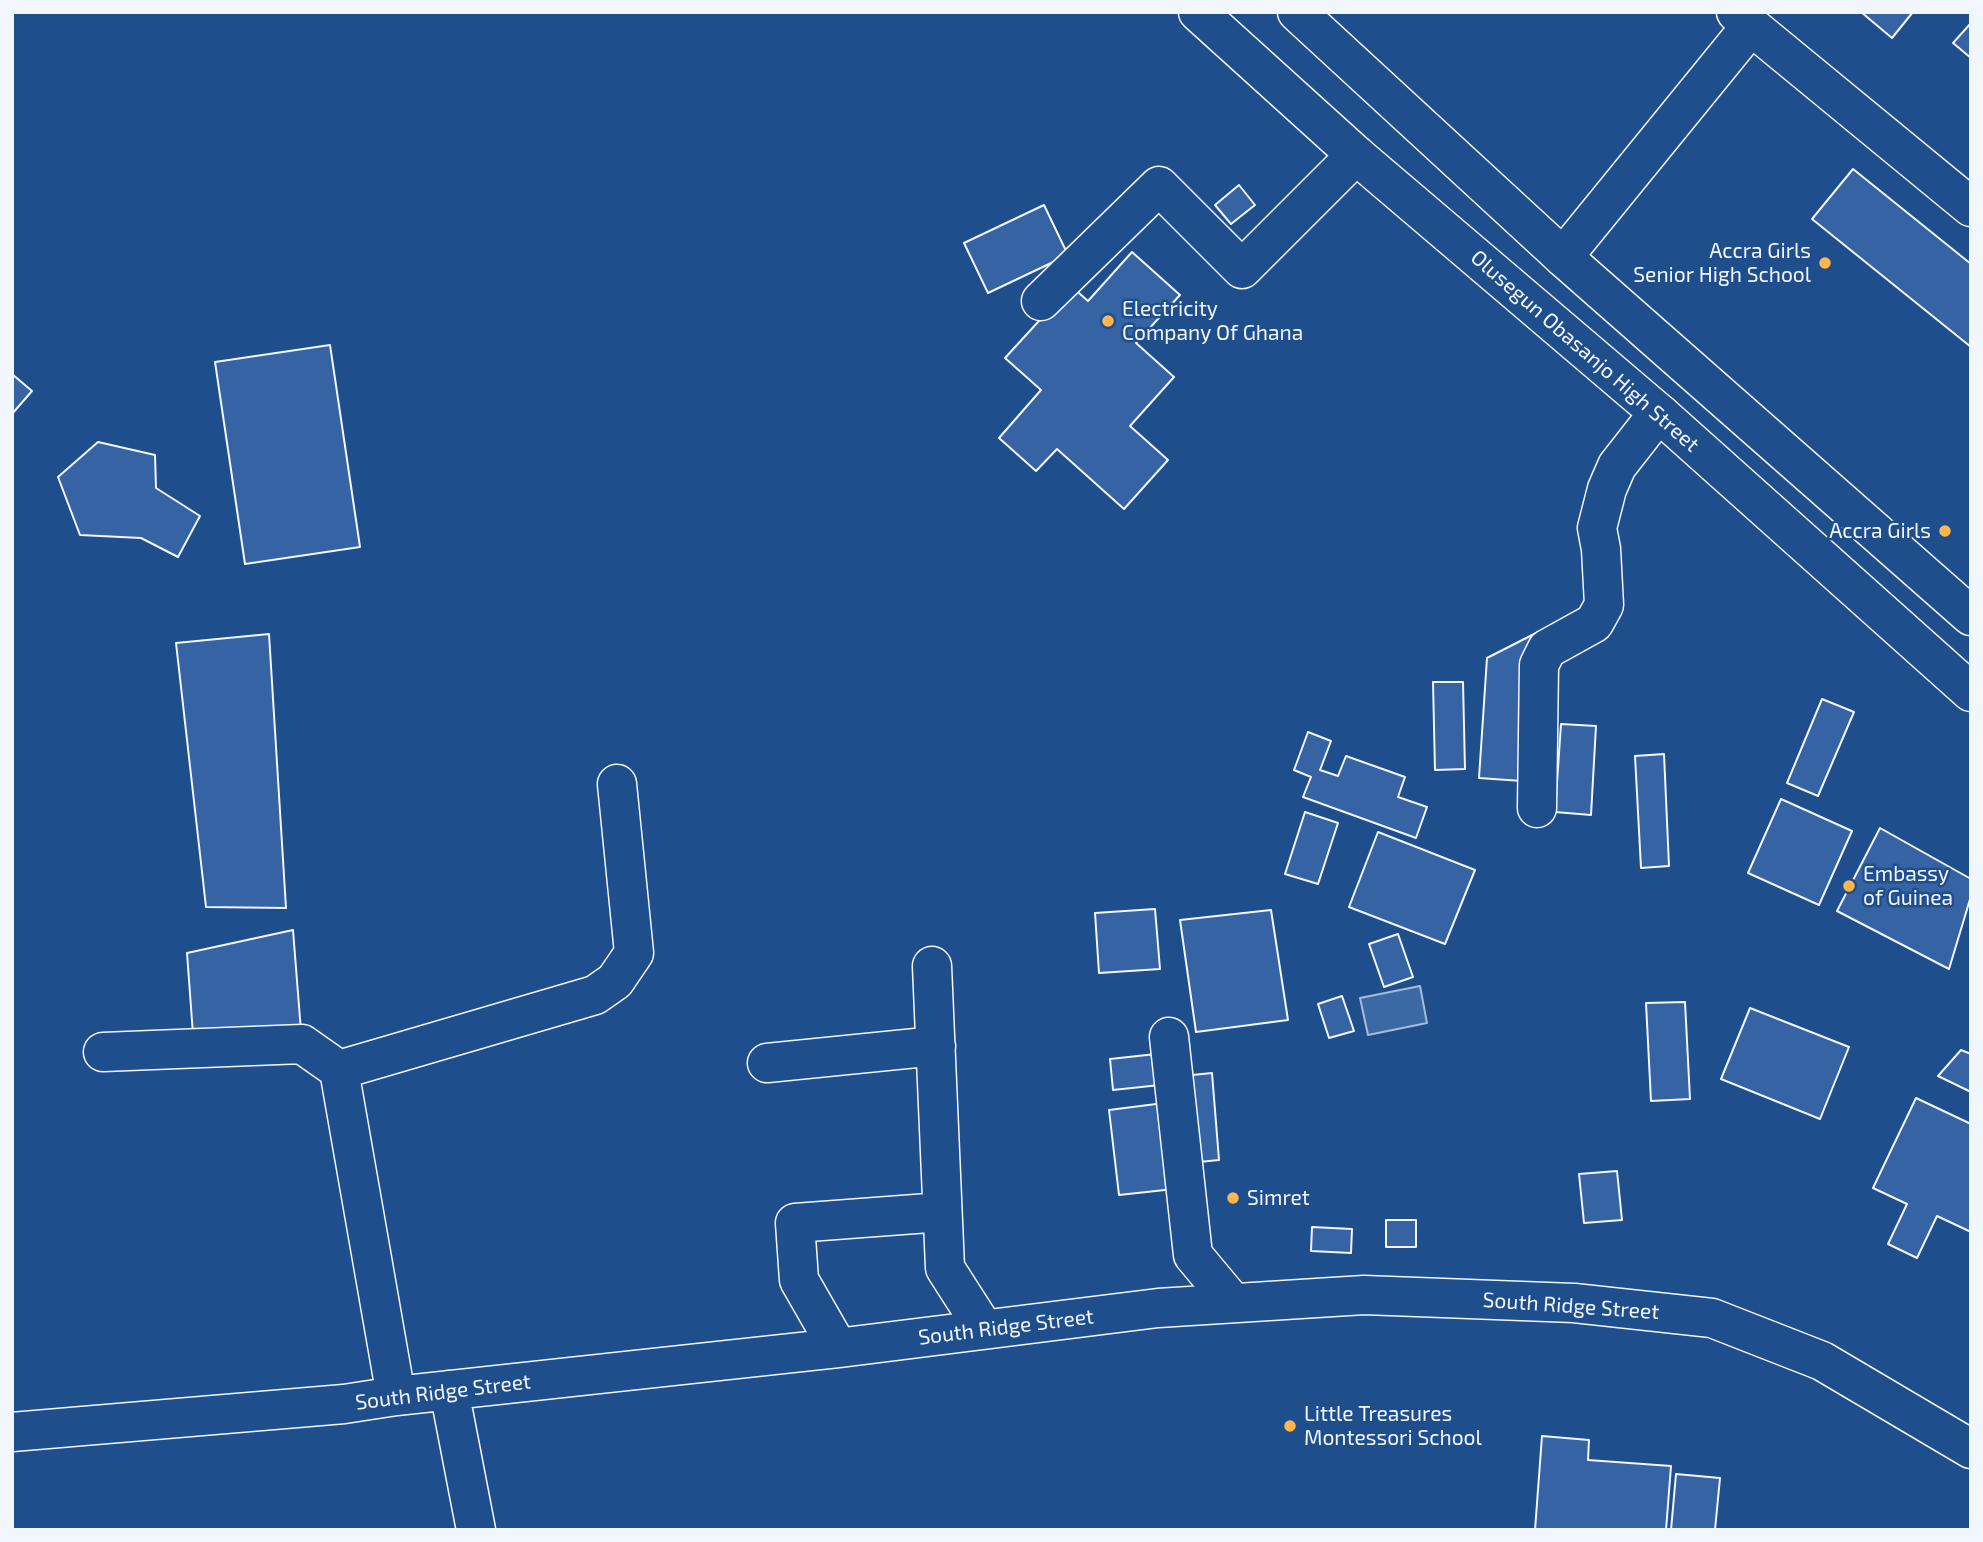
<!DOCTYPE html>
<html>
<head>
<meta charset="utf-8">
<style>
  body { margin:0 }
  #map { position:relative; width:1983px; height:1542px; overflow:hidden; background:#1f4e8c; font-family:"Exo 2",sans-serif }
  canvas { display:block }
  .frame { position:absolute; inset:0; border:14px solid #f2f6ff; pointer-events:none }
</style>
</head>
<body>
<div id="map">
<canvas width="1983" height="1542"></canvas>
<div class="frame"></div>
</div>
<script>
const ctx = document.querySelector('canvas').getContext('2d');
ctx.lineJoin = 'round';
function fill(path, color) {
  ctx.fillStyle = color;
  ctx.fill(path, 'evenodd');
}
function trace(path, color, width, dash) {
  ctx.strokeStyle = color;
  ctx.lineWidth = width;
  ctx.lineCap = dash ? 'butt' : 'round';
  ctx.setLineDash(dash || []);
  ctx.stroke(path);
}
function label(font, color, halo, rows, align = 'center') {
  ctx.font = font + ' "Exo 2",sans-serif';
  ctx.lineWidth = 5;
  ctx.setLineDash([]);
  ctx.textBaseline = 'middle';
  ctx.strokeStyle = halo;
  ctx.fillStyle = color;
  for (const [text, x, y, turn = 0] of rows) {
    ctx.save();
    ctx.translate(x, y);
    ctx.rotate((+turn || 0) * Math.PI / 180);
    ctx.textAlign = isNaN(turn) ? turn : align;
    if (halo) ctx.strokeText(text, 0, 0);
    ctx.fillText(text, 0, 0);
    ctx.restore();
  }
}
const water = new Path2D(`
  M1420,986L1427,1023L1368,1035L1360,998Z`);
fill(water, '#3b69a3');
trace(water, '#a8bbd7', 2);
const building = new Path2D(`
  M1861,12H1913L1892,38Z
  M1971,23V58L1953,43Z
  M1853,169L1971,264V347L1812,219Z
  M1239,185L1255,205L1231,224L1215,205Z
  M1044,205L1068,255L988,293L964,243Z
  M1132,252L1180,295L1136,343L1174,377L1130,426L1168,460L1124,509L1057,449L1036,471L999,438L1041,390L1005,358L1071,286L1088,301Z
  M330,345L360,547L245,564L215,362Z
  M12,374L32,391L12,414Z
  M98,442L155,455L156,488L200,516L178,557L141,538L80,535L58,477Z
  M1540,631L1522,781L1479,778L1487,658Z
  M269,634L286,908L206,907L176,643Z
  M1433,682H1463L1465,769L1435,770Z
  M1822,699L1854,712L1818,796L1787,783Z
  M1561,724L1596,726L1591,815L1555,812Z
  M1308,732L1331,741L1320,770L1338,776L1346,756L1405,777L1398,797L1427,807L1416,838L1303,797L1311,777L1294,770Z
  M1664,754L1669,866L1641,868L1635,756Z
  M1781,799L1852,831L1819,905L1748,873Z
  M1305,812L1338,823L1318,884L1285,874Z
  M1880,828L1971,879V896L1949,969L1837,911Z
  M1378,832L1475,870L1445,944L1349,907Z
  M1155,909L1160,969L1099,973L1095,913Z
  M1271,910L1288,1020L1196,1032L1180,920Z
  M293,930L302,1044L194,1048L187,953Z
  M1398,934L1413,977L1384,987L1369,944Z
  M1342,996L1354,1031L1329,1038L1318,1004Z
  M1685,1002L1690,1099L1651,1101L1646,1003Z
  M1750,1008L1849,1047L1820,1119L1721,1079Z
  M1961,1050L1971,1054V1092L1938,1076Z
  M1156,1054L1160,1085L1113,1090L1110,1059Z
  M1212,1073L1219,1160L1189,1163L1182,1076Z
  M1916,1098L1971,1124V1232L1937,1216L1917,1258L1888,1244L1907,1204L1873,1188Z
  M1164,1103L1174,1189L1119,1195L1109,1110Z
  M1617,1171L1622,1220L1584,1223L1579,1174Z
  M1386,1220H1416V1247H1386Z
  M1312,1227L1352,1229L1351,1253L1311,1251Z
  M1542,1436L1589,1440L1588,1460L1671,1466L1666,1530H1535Z
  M1676,1474L1720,1478L1715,1530H1671Z`);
fill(building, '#3563a3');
trace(building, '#f2f6ff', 2);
const minor = new Path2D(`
  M1751,26L1971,207
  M1563,257L1751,26L1736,12
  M1041,301L1159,186L1242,269L1356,155
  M1537,808L1539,665L1547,649L1594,623L1604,605L1601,549L1597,528L1607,489L1617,466L1653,420L1660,414
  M932,966L945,1268L984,1329
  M1169,1037L1193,1255L1233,1303
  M103,1052L302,1044L339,1070L595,995L615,981L634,953L617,784
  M767,1063L936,1046
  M339,1070L396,1396
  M838,1348L799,1280L795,1223L942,1212
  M449,1390L476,1530
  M12,1432L344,1404L396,1396L838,1348L1158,1308L1364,1295L1574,1303L1712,1318L1822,1361L1971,1449`);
const major = new Path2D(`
  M1198,12L1356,155L1660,414L1971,692
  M1297,12L1563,257L1971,616`);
trace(minor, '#f2f6ff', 41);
trace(major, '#f2f6ff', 41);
trace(minor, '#1f4e8c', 38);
trace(major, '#1f4e8c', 38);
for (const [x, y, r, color] of [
  [1825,263,7,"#ffb74d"],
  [1108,321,7,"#ffb74d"],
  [1945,531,7,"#ffb74d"],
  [1849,886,7,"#ffb74d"],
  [1233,1198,7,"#ffb74d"],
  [1290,1426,7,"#ffb74d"]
]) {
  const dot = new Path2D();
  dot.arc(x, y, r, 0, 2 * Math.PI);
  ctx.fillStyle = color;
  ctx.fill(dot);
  trace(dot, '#1f4e8c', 2.5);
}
label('21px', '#f2f6ff', '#1f4e8c', [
  ["Accra Girls",1811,251,"right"],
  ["Senior High School",1811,275,"right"],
  ["Electricity",1122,309],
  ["Company Of Ghana",1122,333],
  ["Accra Girls",1931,531,"right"],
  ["Embassy",1863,874],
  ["of Guinea",1863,898],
  ["Simret",1247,1198],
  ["Little Treasures",1304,1414],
  ["Montessori School",1304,1438]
], 'left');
label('21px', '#f2f6ff', '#1f4e8c', [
  ["Olusegun Obasanjo High Street",1585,351,41],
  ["South Ridge Street",1571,1306,4],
  ["South Ridge Street",1006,1327,-7],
  ["South Ridge Street",443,1392,-7]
]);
</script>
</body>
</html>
